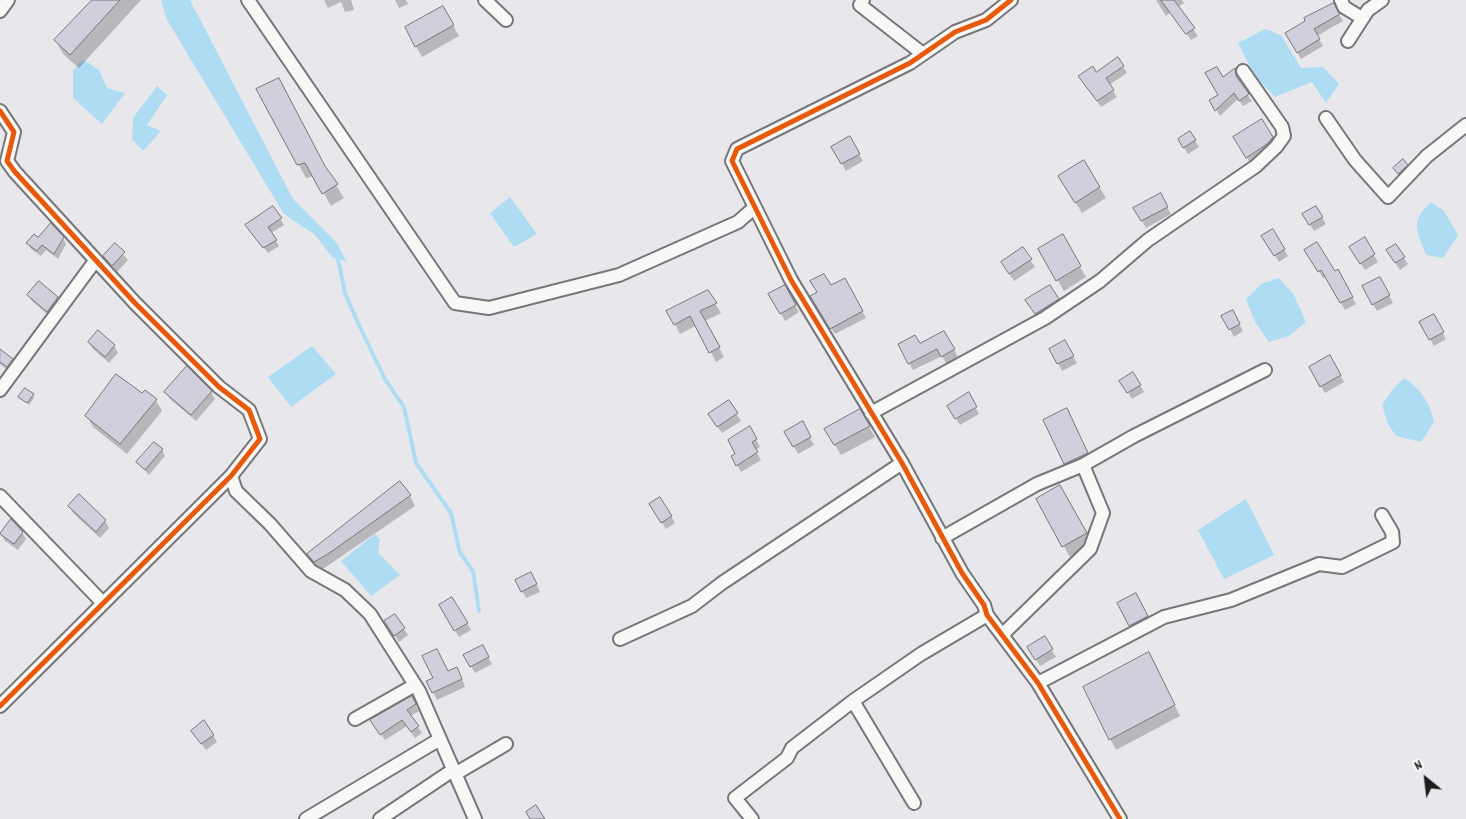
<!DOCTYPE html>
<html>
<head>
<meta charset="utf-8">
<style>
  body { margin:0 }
  #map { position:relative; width:1466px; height:819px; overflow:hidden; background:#e7e7ec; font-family:Dekko,sans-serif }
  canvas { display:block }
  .north { position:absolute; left:1401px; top:754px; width:50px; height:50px; -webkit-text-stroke:4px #fdfcf7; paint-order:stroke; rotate:331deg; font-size:14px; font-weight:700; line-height:20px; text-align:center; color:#1c1c1c }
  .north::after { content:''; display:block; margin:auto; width:18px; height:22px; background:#1c1c1c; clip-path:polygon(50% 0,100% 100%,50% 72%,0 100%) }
</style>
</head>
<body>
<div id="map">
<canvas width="1466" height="819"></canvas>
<div class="north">N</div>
</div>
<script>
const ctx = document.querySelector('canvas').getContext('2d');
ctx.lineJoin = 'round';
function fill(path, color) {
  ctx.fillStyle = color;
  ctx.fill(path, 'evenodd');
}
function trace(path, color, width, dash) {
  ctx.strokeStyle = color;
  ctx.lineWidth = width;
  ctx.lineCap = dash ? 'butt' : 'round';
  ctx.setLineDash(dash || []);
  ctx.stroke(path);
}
fill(new Path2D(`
  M161,0H190L293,199L336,242L347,262L332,257L315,235L284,214L167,20Z
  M1265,29L1281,35L1301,68L1323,67L1339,84L1326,103L1312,82L1275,97L1254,75L1238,43Z
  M83,60L99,70L107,88L125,93L102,124L73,98V70Z
  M157,86L167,95L147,125L161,131L143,151L132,139L133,118Z
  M510,197L537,234L514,247L490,213Z
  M1431,202L1444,211L1458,235L1443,258L1426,255C1417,229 1409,223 1431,202Z
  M1279,278L1294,295L1306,322L1289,336L1269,342L1255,322L1246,299L1261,284Z
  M312,346L336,374L291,407L268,377Z
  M1404,378C1421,389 1430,403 1434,422L1421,442L1396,436L1388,424L1382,405L1392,390Z
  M1246,499L1274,555L1224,579L1198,530Z
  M375,534L380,539L378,553L400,575L371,596L341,561Z`), '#aeddf3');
fill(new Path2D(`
  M94,0H141L79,68L64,55L55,40Z
  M324,0H351L354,10L345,12L341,2L328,8Z
  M406,0L408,4L399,8L395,0Z
  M1156,0H1182L1184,3L1178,7L1198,36L1191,40L1171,12L1166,16Z
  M1333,5L1343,21L1317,36L1323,46L1301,59L1287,33Z
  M443,8L459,36L422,57L416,46Z
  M1118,59L1127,73L1109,85L1117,97L1101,107L1083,82Z
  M1235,70L1239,82L1252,101L1243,106L1238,99L1220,116L1211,101L1220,95L1223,79Z
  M258,90L327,171L344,198L331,206L314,176L306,178Z
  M1190,133L1199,147L1188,154L1179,139Z
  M1272,137L1279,148L1253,168L1241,148Z
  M849,138L863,161L846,171L833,148Z
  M1084,162L1106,198L1082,213L1066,187Z
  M1407,165L1408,168L1401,177L1394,169Z
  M1160,195L1171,214L1146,228L1135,208Z
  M273,208L284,225L271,233L279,246L268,253L250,231Z
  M1316,208L1326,224L1314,231L1304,215Z
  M1272,230L1288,256L1279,262L1263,236Z
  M1062,236L1086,277L1064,291L1040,249Z
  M63,238L66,244L58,259L46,250L41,256L31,249L28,243L38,239Z
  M1364,239L1378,262L1365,270L1350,247Z
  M115,245L128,260L117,272L105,256Z
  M1023,249L1035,267L1014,281L1006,269Z
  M1306,250L1334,272L1337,271L1356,304L1345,310L1326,277L1323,278Z
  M1391,257L1404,258L1408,264L1400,270Z
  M1380,278L1393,303L1377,311L1363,287Z
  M844,280L866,318L835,334L812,297Z
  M39,283L57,298L61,305L52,318L33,302L28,295Z
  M784,287L799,312L785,321L770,294Z
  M1050,287L1062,307L1040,321L1027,300Z
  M708,291L721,313L705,321L724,357L716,362L697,325L680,334L675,324Z
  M1232,311L1243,331L1234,337L1223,316Z
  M1433,316L1446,339L1434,346L1421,323Z
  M98,331L114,346L118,353L109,363L93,349L89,342Z
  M944,332L958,357L946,363L942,356L913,370L909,363L919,345Z
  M1065,342L1077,363L1062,371L1051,350Z
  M0,350L12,360L16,367L11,373L0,364Z
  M1330,357L1344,382L1325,393L1311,368Z
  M1133,374L1144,392L1132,399L1121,381Z
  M166,392H211L215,399L196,421L170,399Z
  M968,394L979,414L960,425L952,413Z
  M33,395L34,398L29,405L20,397Z
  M142,395L156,400L162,411L127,454L93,427L87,416Z
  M729,402L741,421L722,433L714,422Z
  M860,411L875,437L841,455L826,430Z
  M1072,420L1093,464L1072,474L1065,463Z
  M802,423L814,445L798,454L786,432Z
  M750,428L760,447L755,450L761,460L741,472L733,457L737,454Z
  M162,450L165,456L149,475L138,462Z
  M1060,487L1092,544L1070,557L1037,499Z
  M79,496L105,521L109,528L100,538L73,513L69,506Z
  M410,496L415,506L320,571L314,564L309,554Z
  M655,512L671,516L675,523L666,529Z
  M22,532L26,539L18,550L5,541L1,534Z
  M535,581L540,592L526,598L522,591Z
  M1135,595L1151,623L1134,632L1118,604Z
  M452,599L471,630L459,637L441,606Z
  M386,621L404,629L408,635L399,642Z
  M1044,638L1056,657L1040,666L1029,648Z
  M482,647L492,664L475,673L465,656Z
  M1154,664L1180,716L1116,750L1101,722Z
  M448,673L461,676L465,687L437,700L428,681Z
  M415,704L419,711L410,716L422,733L415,738L407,726L385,740L375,726Z
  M213,735L217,742L206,750L197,738Z`), '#0003');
trace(new Path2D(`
  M337,254L345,293L357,321L385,379L404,407L416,463L451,513L460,553L473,571L479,611`), '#aeddf3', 4);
const building = new Path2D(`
  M92,0H120L70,55L54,40Z
  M1161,0H1174L1195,28L1186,34Z
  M1334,3L1340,14L1314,29L1320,39L1297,53L1285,33L1305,21L1304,18Z
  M443,6L454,25L415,47L405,27Z
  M1118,57L1124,66L1106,78L1114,90L1097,101L1078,76L1093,66L1096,72Z
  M1217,67L1223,77L1235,68L1236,76L1249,94L1239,101L1234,93L1215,111L1209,100L1218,95L1205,73Z
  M279,78L325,166L338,184L322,194L305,163L297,165L256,89Z
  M1262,119L1273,137L1267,144L1246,158L1233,137Z
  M1190,131L1196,140L1183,148L1178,139Z
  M850,136L860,154L841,164L831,147Z
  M1403,159L1408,165L1398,174L1393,168Z
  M1084,160L1100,187L1075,203L1058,176Z
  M1161,193L1168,207L1141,221L1133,208Z
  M273,206L282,218L268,227L277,240L263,248L245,225Z
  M1316,206L1323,217L1309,225L1302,214Z
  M51,223L64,237L54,254L42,245L37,251L26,243L34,234L38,237Z
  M1273,229L1285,249L1274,256L1261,236Z
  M1063,234L1081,266L1056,281L1038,249Z
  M1365,237L1375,254L1360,264L1349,247Z
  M1317,242L1335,271L1338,269L1353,297L1340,303L1321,270L1318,272L1304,250Z
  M115,243L125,252L112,266L103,256Z
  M1396,244L1405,257L1395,263L1386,250Z
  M1023,247L1032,259L1009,274L1001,262Z
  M824,274L831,285L845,278L863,311L830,329L810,296L817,292L810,281Z
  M1380,277L1390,295L1372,305L1362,286Z
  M39,281L58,297L47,312L27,295Z
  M785,285L796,305L780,314L768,294Z
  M1050,285L1059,299L1035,314L1025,300Z
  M708,290L717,303L700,311L720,347L709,353L690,316L674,325L666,311Z
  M1233,310L1240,324L1229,330L1221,316Z
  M1434,314L1444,332L1429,340L1419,322Z
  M98,330L115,345L105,357L88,342Z
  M944,331L955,349L941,357L937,349L908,364L898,344L915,335L920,343Z
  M1065,340L1074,356L1057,364L1049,349Z
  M0,349L13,359L7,367L0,362Z
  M1330,355L1341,375L1320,387L1309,367Z
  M187,366L212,391L191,415L164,392Z
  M1133,372L1141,385L1127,393L1119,381Z
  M116,374L142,393L145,390L157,399L120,444L85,416Z
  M25,388L34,394L27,403L18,397Z
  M969,392L977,407L955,419L947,406Z
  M729,400L738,413L717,427L708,414Z
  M1067,408L1088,453L1064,464L1043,420Z
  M860,409L870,426L834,445L824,429Z
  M803,421L811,437L793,447L784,432Z
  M750,426L757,439L752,442L758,452L736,466L731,456L735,454L728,440Z
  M154,442L163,449L145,470L136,462Z
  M400,481L411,495L328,554L314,562L307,554Z
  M1060,485L1087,533L1062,547L1036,499Z
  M79,494L106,520L96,532L68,506Z
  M660,497L672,516L661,523L649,504Z
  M11,519L23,532L14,544L0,534Z
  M531,572L537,584L521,592L515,580Z
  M1136,593L1148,616L1129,626L1117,603Z
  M452,597L468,623L454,631L439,605Z
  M395,614L405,628L394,636L384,621Z
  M1045,636L1053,649L1035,660L1027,647Z
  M483,645L489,657L470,667L463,655Z
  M437,649L448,671L457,667L462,679L432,693L426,681L433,678L422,656Z
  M1149,652L1175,705L1109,740L1083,687Z
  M412,696L416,704L407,710L419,726L411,732L402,720L380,735L370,720Z
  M204,720L214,735L201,744L191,731Z
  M536,805L545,819H530L526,812Z`);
fill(building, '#d0cfdb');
trace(building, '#77777a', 1);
const minor = new Path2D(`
  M248,0L455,303L489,308L619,275L738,222L755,207
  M485,0L506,20
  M863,0L860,5L923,54
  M1011,0L986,20L955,32L910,63L737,149L732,161L791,280L902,463L962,573L984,605L987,615L1038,683L1120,819
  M1341,0L1344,7L1362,18
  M0,11L8,0
  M1348,41L1368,10L1382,0
  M0,111L14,132L7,161L15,172L135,303L219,387L249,410L260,439L231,476L0,706
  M1326,118L1355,160L1388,197L1427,156L1466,125
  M0,390L95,261
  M871,413L1045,318L1100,281L1148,240L1256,166L1276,147L1284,136L1282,127L1243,71
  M231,476L236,491L270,524L311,571L345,590L370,614L419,691L475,819
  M0,496L102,602
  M942,538L1037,484L1083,465L1134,436L1265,370
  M1002,635L1090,549L1103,513L1083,465
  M620,639L692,606L722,583L902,463
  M1038,683L1164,617L1231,600L1319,564L1342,567L1393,542L1392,532L1382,515
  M853,701L914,803
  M355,719L415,685
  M455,774L506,744
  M306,819L440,739
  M380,819L453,770
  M752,819L735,798L787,758L792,748L853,701L921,654L987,615`);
trace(minor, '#77777a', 16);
trace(minor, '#f8f8f7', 12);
trace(new Path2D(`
  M1011,0L986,20L955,32L910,63L737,149L732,161L791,280L902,463L962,573L984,605L987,615L1038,683L1120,819
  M0,111L14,132L7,161L15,172L135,303L219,387L249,410L260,439L231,476L0,706`), '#e8590c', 5);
</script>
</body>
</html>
